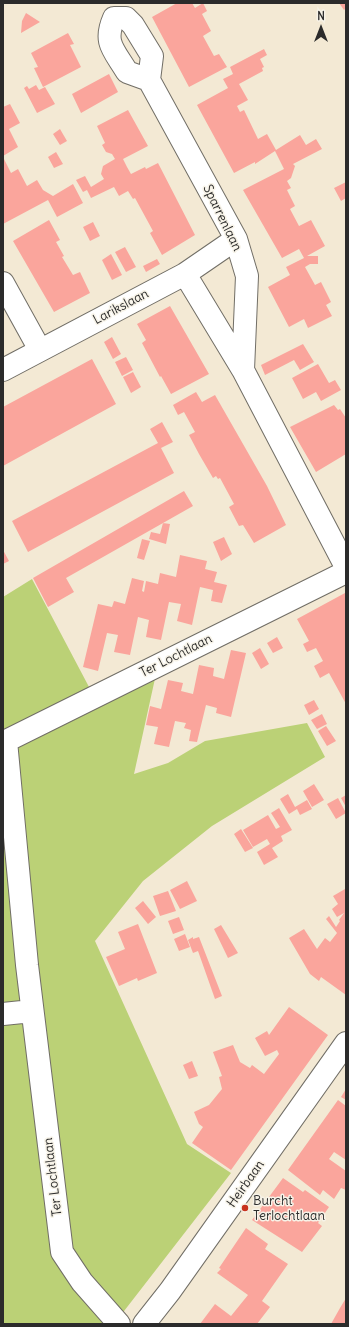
<!DOCTYPE html>
<html>
<head>
<meta charset="utf-8">
<style>
  body { margin:0 }
  #map { position:relative; width:349px; height:1327px; overflow:hidden; background:#f3e9d4; font-family:Delius,sans-serif }
  canvas { display:block }
  .frame { position:absolute; inset:0; border:4px solid #2b2b2b; pointer-events:none }
  .north { position:absolute; left:301px; top:8px; width:40px; height:40px; -webkit-text-stroke:3px #f7f3e8; paint-order:stroke; rotate:0deg; font-size:11px; font-weight:700; line-height:16px; text-align:center; color:#2b2b2b }
  .north::after { content:''; display:block; margin:auto; width:14px; height:18px; background:#2b2b2b; clip-path:polygon(50% 0,100% 100%,50% 72%,0 100%) }
</style>
</head>
<body>
<div id="map">
<canvas width="349" height="1327"></canvas>
<div class="frame"></div>
<div class="north">N</div>
</div>
<script>
const ctx = document.querySelector('canvas').getContext('2d');
ctx.lineJoin = 'round';
function fill(path, color) {
  ctx.fillStyle = color;
  ctx.fill(path, 'evenodd');
}
function trace(path, color, width, dash) {
  ctx.strokeStyle = color;
  ctx.lineWidth = width;
  ctx.lineCap = dash ? 'butt' : 'round';
  ctx.setLineDash(dash || []);
  ctx.stroke(path);
}
function label(font, color, halo, rows, align = 'center') {
  ctx.font = font + ' Delius,sans-serif';
  ctx.lineWidth = 3;
  ctx.setLineDash([]);
  ctx.textBaseline = 'middle';
  ctx.strokeStyle = halo;
  ctx.fillStyle = color;
  for (const [text, x, y, turn = 0] of rows) {
    ctx.save();
    ctx.translate(x, y);
    ctx.rotate((+turn || 0) * Math.PI / 180);
    ctx.textAlign = isNaN(turn) ? turn : align;
    if (halo) ctx.strokeText(text, 0, 0);
    ctx.fillText(text, 0, 0);
    ctx.restore();
  }
}
fill(new Path2D(`
  M32,579L98,704L156,674L134,774L168,763L205,741L307,723L325,757L212,826L143,881L95,941L187,1144L231,1173L114,1324H3V597Z`), '#bbd176');
fill(new Path2D(`
  M177,3H192L195,8L203,3L207,11L202,14L211,31L203,36L214,56L219,54L227,67L189,87L152,17Z
  M339,3H346V8L344,10Z
  M26,13L40,22L21,33L22,21Z
  M68,33L74,44L70,45L81,67L43,87L34,68L38,67L31,53Z
  M264,49L267,55L260,59L264,67L262,68L263,71L239,84L248,100L237,106L240,112L244,110L258,139L267,134L276,150L300,135L306,145L316,139L322,149L293,164L295,166L291,178L287,181L291,188L287,190L295,206L290,209L299,226L311,220L325,246L307,256H318V264H310L305,267L315,285L321,282L331,302L326,305L332,316L308,328L304,319L289,327L268,287L290,275L286,267L304,258L299,249L282,258L243,190L284,169L275,151L255,164V162L234,173L197,105L228,88L223,79L233,74L230,67Z
  M109,74L118,92L81,113L72,94Z
  M36,85L39,90L45,87L55,104L37,113L24,88L27,86L29,89Z
  M10,104L20,123L9,129L18,147L3,156V107Z
  M128,110L148,146L123,159L127,167L131,174L145,167L146,169L158,163L195,235L162,255L150,233L153,231L135,198L133,199L128,191L119,196L114,187L91,198L87,190L83,192L76,180L85,176L91,187L104,179L101,174L103,166L115,159L112,154L106,152L102,145L105,143L97,126Z
  M60,129L67,141L60,145L53,134Z
  M56,152L63,164L54,168L48,157Z
  M3,157L11,173L18,169L27,186L37,180L43,190L53,196L73,184L83,203L57,217L48,200L3,224Z
  M346,182V198L341,201L334,188Z
  M49,220L60,240L56,242L64,256L62,257L73,275L80,272L90,293L54,312L13,241Z
  M93,222L100,236L90,241L83,227Z
  M125,247L136,267L126,272L115,252Z
  M111,254L122,275L112,280L102,260Z
  M157,259L160,264L146,272L143,266Z
  M170,306L209,374L171,394L161,376L160,377L142,343L146,340L137,324Z
  M112,337L121,354L113,359L104,342Z
  M303,344L314,362L300,370L294,360L265,375L261,365Z
  M126,357L133,370L122,376L115,362Z
  M92,359L116,404L3,466V407Z
  M318,364L329,383L335,380L341,390L321,401L316,392L303,399L292,378Z
  M133,372L141,387L131,393L123,377Z
  M196,392L202,402L215,395L267,486L286,525L254,543L243,525L239,526L229,507L234,504L220,478L218,479L216,476L213,478L199,454L189,435L195,432L184,412L178,415L173,405Z
  M334,405L338,410L340,409L346,418V454L316,472L290,427Z
  M162,422L173,442L161,448L174,473L28,552L12,521L158,443L150,429Z
  M184,491L193,506L66,578L74,592L48,607L33,578Z
  M163,523L170,524L166,544L149,539L151,532L160,534Z
  M224,537L232,554L221,561L213,542Z
  M142,539L150,541L144,560L137,558Z
  M3,550L9,561L3,564Z
  M180,555L207,561L205,569L217,572L214,582L227,585L222,603L211,601L213,590L200,587L192,625L177,621L181,604L169,602L161,640L146,637L149,620L138,617L130,655L114,652L118,635L107,633L98,671L83,667L98,604L112,607L114,601L125,604L132,578L144,581L142,591L144,592L146,581L158,584L160,573L176,577Z
  M345,593L346,594V704L329,673L320,678L314,666L323,661L316,648L307,652L303,644L309,641L297,619Z
  M277,637L283,648L273,653L267,643Z
  M260,648L269,664L261,669L252,653Z
  M231,650L246,653L231,717L216,713L217,708L206,705L197,742L189,741L191,730L184,728L186,723L175,721L169,747L154,744L158,727L146,725L150,706L161,709L168,680L183,683L181,691L193,694L199,665L214,668L213,676L224,679Z
  M314,700L319,709L309,715L304,705Z
  M322,714L327,724L317,729L311,720Z
  M326,726L336,741L327,746L318,731Z
  M314,784L324,800L312,807L303,791Z
  M288,794L295,807L307,800L312,809L300,815L297,809L289,814L280,799Z
  M346,795V807L341,798Z
  M338,798L346,813L336,819L327,804Z
  M279,808L292,830L281,836L283,841L272,848L278,857L264,865L257,852L270,844L267,839L253,847L243,830L268,815L276,829L280,827L271,813Z
  M241,829L253,848L245,852L234,834Z
  M187,881L197,901L180,909L170,890Z
  M345,889L346,890V995L321,977L319,981L310,974L289,938L304,929L317,949L325,938L330,942L337,933L326,919L329,916L336,927L340,921L339,920L344,913L337,917L332,909L338,904L333,896Z
  M168,891L176,911L160,916L153,896Z
  M143,901L156,917L148,924L135,908Z
  M179,917L184,930L173,934L168,921Z
  M138,924L157,973L138,981L137,978L119,986L106,957L125,949L118,932Z
  M221,925L238,953L228,958L214,929Z
  M185,934L190,947L179,951L174,939Z
  M193,937V939L199,937L222,996L215,999L198,951L193,953L188,940Z
  M289,1007L328,1035L231,1170L192,1143L203,1127L199,1124L194,1112L209,1105L222,1089L219,1077L222,1076L213,1052L233,1045L240,1062L250,1068L252,1065L264,1074L279,1054L277,1050L265,1056L255,1038L267,1031L269,1035Z
  M192,1061L198,1076L189,1079L183,1065Z
  M346,1089V1100L341,1097Z
  M338,1100L346,1106V1160L334,1152L329,1159L346,1171V1190L341,1188L334,1199L323,1190L320,1195L288,1170Z
  M283,1178L303,1192L305,1190L329,1207L318,1223L322,1226L302,1252L252,1220Z
  M246,1228L268,1244L265,1249L288,1264L262,1301L270,1307L257,1324H200L215,1304L231,1316L248,1295L217,1273L221,1269L219,1268Z
  M346,1298V1324H331L340,1308Z`), '#faa59c');
const minor = new Path2D(`
  M149,80L127,72C114,50 103,43 114,18H126L133,25L152,56L149,80L236,239L247,276L243,370
  M185,274L243,370L346,567
  M3,283L40,350
  M3,370L185,274L236,239
  M3,741H6L27,965L62,1252L82,1282L119,1324
  M6,741L346,572
  M3,1014L32,1011`);
const tertiary = new Path2D(`
  M144,1324L170,1291L346,1043`);
trace(minor, '#716e66', 24);
trace(tertiary, '#716e66', 24);
trace(minor, '#fff', 22);
trace(tertiary, '#fff', 22);
for (const [x, y, r, color] of [
  [245,1208,4,"#c8321e"]
]) {
  const dot = new Path2D();
  dot.arc(x, y, r, 0, 2 * Math.PI);
  ctx.fillStyle = color;
  ctx.fill(dot);
  trace(dot, '#f7f3e8', 1.5);
}
label('13px', '#2b2b2b', '#f7f3e8', [
  ["Sparrenlaan",222,218,64],
  ["Larikslaan",121,307,-28],
  ["Ter Lochtlaan",176,656,-27],
  ["Ter Lochtlaan",53,1177,-97],
  ["Heirbaan",246,1184,-55]
]);
label('13px', '#2b2b2b', '#f7f3e8', [
  ["Burcht",253,1201],
  ["Terlochtlaan",253,1216]
], 'left');
</script>
</body>
</html>
